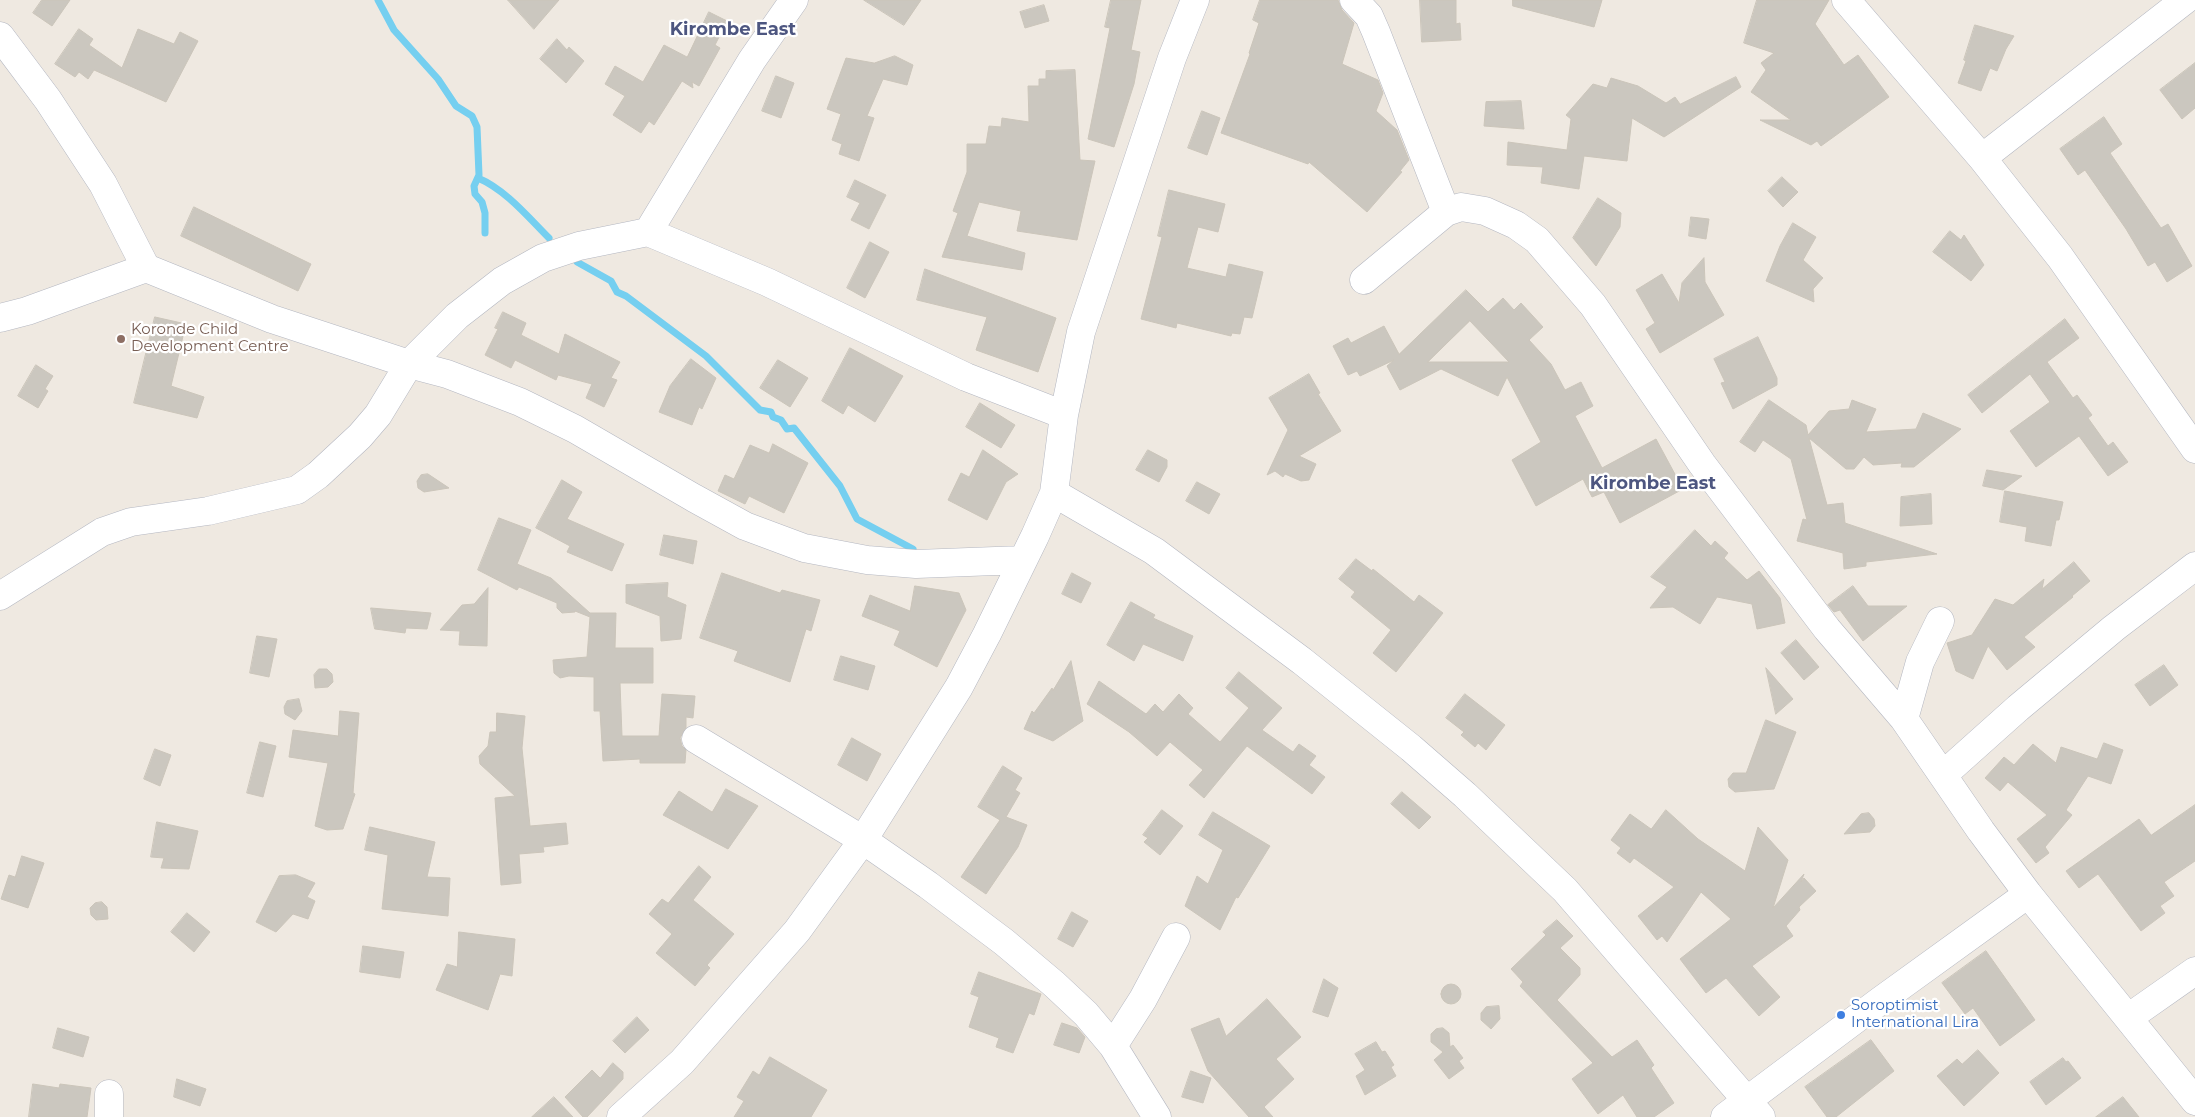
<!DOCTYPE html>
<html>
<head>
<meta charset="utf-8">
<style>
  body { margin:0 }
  canvas { display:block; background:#efe9e1 }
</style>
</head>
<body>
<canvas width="2195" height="1117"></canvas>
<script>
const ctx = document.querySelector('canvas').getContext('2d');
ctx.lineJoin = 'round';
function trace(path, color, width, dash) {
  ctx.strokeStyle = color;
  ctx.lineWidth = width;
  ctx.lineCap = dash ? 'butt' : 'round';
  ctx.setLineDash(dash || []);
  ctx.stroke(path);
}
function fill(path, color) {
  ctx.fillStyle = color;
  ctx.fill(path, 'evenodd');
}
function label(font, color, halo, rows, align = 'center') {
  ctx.font = font + ' Montserrat,sans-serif';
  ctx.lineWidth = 4.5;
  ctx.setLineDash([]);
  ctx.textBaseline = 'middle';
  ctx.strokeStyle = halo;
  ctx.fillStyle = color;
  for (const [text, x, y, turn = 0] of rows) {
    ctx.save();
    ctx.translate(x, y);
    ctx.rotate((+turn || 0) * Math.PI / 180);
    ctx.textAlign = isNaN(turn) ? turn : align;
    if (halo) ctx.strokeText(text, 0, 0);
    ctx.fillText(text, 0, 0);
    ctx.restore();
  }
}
trace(new Path2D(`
  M378,0L394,30L438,79L456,106L472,116L477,127L479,175L474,186L475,194L482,202L485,213V233
  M478,178C506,190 528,217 549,238
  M577,262L611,281L617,292L626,296L706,356L760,410L771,412L773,417L781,420L787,429L794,428L840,486L857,519L913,549`), '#75cff0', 7);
const building = new Path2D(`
  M42,0H70L52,26L33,13Z
  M508,0H559L534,29Z
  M864,0H921L904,25Z
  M1111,0H1141L1131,50L1140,52L1134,84L1114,147L1088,139L1110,28L1105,27Z
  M1260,0H1338L1342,10L1354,23L1342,64L1378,80L1383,93L1376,111L1397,130L1409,160L1400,171L1402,172L1367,212L1309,162L1308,164L1221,133L1250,54L1249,53L1259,23L1253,20Z
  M1420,0H1456V24L1460,23L1461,40L1422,42Z
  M1513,0H1602L1594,27L1513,6Z
  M1757,0H1829L1815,24L1844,65L1858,55L1889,97L1821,146L1817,141L1811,145L1760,120H1791L1751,92L1766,70L1761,63L1774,53L1744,43Z
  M1044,5L1049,21L1025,28L1020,12Z
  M709,12L727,21L715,45L720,48L699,86L692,82L693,88L682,81L654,125L649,121L641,133L613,115L625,96L605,84L615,66L643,82L664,45L687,57Z
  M1975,25L2014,36L2006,49L1997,71L1990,68L1981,91L1958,83L1966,61L1964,60Z
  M79,29L93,39L89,45L122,68L138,29L174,44L180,32L198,41L166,102L94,70L88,79L79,72L75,77L55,64Z
  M557,39L567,50L569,47L584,61L566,83L540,59Z
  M895,56L913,65L907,85L883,79L867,116L874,118L859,161L839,154L842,144L832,140L841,114L827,109L846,58L874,63Z
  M2195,63V108L2182,119L2160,90Z
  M1075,70L1080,160L1095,161L1077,240L1017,231L1021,211L979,202L967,236L1025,253L1022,270L942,257L958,213L953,211L967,172V144H986L989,126L1001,127L1002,118L1029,122L1028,86H1039V79H1046V71Z
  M776,76L794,83L781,118L762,111Z
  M1736,77L1741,87L1664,137L1632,118L1627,161L1584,156L1579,189L1541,183L1543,167L1507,165L1508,142L1567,150L1571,119L1566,115L1593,84L1607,88L1611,78L1638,86L1666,103L1675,97L1680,104Z
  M1521,101L1524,129L1484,126L1486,102Z
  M1202,111L1220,118L1207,155L1188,148Z
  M2104,117L2122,144L2110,153L2161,228L2168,224L2192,266L2167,282L2155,262L2148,266L2126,229L2085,170L2078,175L2060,149Z
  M1782,177L1798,192L1783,207L1768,191Z
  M855,180L886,195L869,229L851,220L860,203L847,197Z
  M1169,190L1225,204L1218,232L1198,227L1187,268L1226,277L1229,264L1263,272L1252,318L1244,317L1240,334L1232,333L1231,336L1177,323L1176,328L1141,319L1162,237L1158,236Z
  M1598,198L1621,213L1620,227L1596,266L1573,238Z
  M194,207L311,264L298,291L181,236Z
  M1691,217L1709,219L1706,239L1689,236Z
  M1793,223L1816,237L1803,260L1823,278L1813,289L1814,302L1766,281L1780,246Z
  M1950,231L1961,240L1964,235L1984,265L1971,281L1933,252Z
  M870,242L889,252L865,298L847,288Z
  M1704,258L1705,282L1724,315L1660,353L1646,329L1655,323L1636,290L1662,274L1679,303L1682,283Z
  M925,269L1056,318L1038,372L976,350L987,317L917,300Z
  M1466,290L1488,312L1503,298L1514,310L1521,303L1543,327L1529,340L1551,364L1565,390L1581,382L1593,406L1575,416L1602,468L1656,439L1683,489L1620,523L1604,492L1592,497L1583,479L1536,506L1512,460L1541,442L1507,377L1498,396L1441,369L1400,390L1387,366L1394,360L1360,376L1357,371L1348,375L1333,346L1348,338L1351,343L1384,326L1399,354ZM1470,321L1509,362H1428Z
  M503,312L526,323L521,335L559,354L565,334L620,362L611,378L617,380L604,407L586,398L592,384L558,375L556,380L515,360L511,368L485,355L498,329L495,328Z
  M155,317L186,324L171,386L204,397L197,418L134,403Z
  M2065,319L2079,338L2047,362L2073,398L2077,395L2092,415L2088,418L2108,446L2113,442L2128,462L2108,476L2079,436L2036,467L2010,431L2050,402L2030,374L1982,413L1968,395Z
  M1758,337L1777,378V385L1733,409L1721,383L1725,382L1714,359Z
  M850,348L903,376L875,422L848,405L843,414L822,401Z
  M691,359L716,378L702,409L699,407L692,425L659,412L670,386Z
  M778,360L808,378L790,407L760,388Z
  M36,365L53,376L45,389L48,391L38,408L18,396Z
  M1309,374L1320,393L1318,394L1341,431L1299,456L1316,464L1309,480L1301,481L1285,474L1283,477L1275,471L1267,475L1288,430L1269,398Z
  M1769,400L1806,425L1808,435L1829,411L1849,409L1852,400L1876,409L1866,432L1916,429L1923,413L1961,429L1914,467H1901L1902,463L1873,465L1864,457L1854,469H1846L1809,438L1827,505L1843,503L1845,523L1937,554L1866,562V566L1844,569L1843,553L1797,541L1803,519L1807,520L1791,459L1763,440L1755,452L1740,442Z
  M980,403L1015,425L1001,448L966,427Z
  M773,444L808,463L784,513L749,496L745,504L718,491L725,475L734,479L750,445L769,453Z
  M983,450L1018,474L1006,482L987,520L948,500L961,473L969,477Z
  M1148,450L1167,460V467L1159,482L1136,470Z
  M1987,470L2022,476L2003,490L1983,486Z
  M428,474L449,488L424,492L418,488L417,481L421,475Z
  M562,480L582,492L567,519L624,544L612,571L567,552L570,546L536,528Z
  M1197,482L1220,494L1209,514L1186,501Z
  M2005,491L2063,502L2059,520H2056L2051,546L2025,541L2027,527L2000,522Z
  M1931,494L1932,524L1900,526L1901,497Z
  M499,518L531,530L517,564L551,578L590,613H616L615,648H653V683H620L622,736H659L662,694L695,696L693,718L686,717V728L680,738L682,746L686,750L685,763H640V759L603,761L600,711H594V677L569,676L560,678L554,673L553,660L587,657L590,617L575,611V612L562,613L557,608V603L519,587L517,590L478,570Z
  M1695,530L1711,546L1715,541L1728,553L1724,558L1747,580L1759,571L1780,598L1785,623L1757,629L1752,604L1717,597L1700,624L1673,607L1650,608L1667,587L1651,577Z
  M664,535L697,541L693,564L660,555Z
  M1356,559L1372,571L1373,569L1414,602L1419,595L1443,613L1396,672L1373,653L1391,630L1351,597L1355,592L1339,579Z
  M2074,562L2090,581L2072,596L2073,597L2024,637L2035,647L2007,670L1988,646L1973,679L1956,671L1947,643L1972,635L1995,599L2013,605L2044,579L2042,589Z
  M722,573L780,593L782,590L820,600L811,631L806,629L790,682L734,661L738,651L700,638Z
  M1072,573L1091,583L1081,603L1062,594Z
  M668,583L667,597L686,605L681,639L661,641L660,616L626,603V585Z
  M915,586L959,593L966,610L937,667L894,645L900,631L862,616L870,595L910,611Z
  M1853,586L1868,606H1907L1863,641L1840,610L1834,612L1828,605Z
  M488,588L487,646L459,645L460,631L440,630L462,605L474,604Z
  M1131,602L1155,615L1153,618L1193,636L1183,661L1143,644L1134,661L1107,645Z
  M371,608L431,613L427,629L406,628L405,633L375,629Z
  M257,636L277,639L269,677L250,673Z
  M1796,640L1819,667L1804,680L1781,653Z
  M841,656L875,666L868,690L834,680Z
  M1071,661L1083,721L1053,741L1024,729L1032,711L1034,713L1052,688L1053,690Z
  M2164,665L2178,685L2150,706L2135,685Z
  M1766,668L1793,699L1776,714Z
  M319,669H327L332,674L333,682L328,687L315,688L314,675Z
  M1239,672L1282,708L1262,730L1293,752L1299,744L1316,756L1309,765L1325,777L1312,794L1247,746L1204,798L1189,785L1203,770L1170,742L1157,756L1129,732L1087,704L1099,681L1146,714L1155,704L1163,712L1179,694L1193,708L1188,714L1220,742L1249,708L1226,688Z
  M1465,694L1505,725L1486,750L1478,743L1475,747L1461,735L1464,732L1446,718Z
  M299,699L302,711L295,720L285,714L284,707L287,701Z
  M340,711L359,713L353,793L355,794L343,829L327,830L315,826L328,763L289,757L293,730L338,736Z
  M497,713L525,716L522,748L530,826L566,823L568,844L543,847L544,852L519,854L521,883L501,885L495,798L515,796L480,764L479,756L488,746L490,732H496Z
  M1766,720L1796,732L1774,789L1735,792L1729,787L1728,779L1733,773H1746Z
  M852,738L881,754L867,781L838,765Z
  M260,742L276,746L263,797L247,793Z
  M2104,743L2123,750L2111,784L2088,776L2066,810L2072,815L2045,847L2049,853L2036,863L2017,839L2047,815L2008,782L2000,791L1985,778L2004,757L2014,765L2033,744L2056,763L2061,747L2097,759Z
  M155,749L171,755L160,786L144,779Z
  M1003,766L1022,778L1015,790L1020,793L1006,817L1027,825L1018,847L986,894L961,877L1000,820L978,807Z
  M726,789L758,806L728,849L663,815L679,791L712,812Z
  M1402,792L1431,817L1419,829L1391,804Z
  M2195,805V861L2164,882L2174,896L2160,906L2165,913L2141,931L2098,874L2079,888L2066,871L2139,819L2151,835Z
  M1162,810L1183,826L1160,855L1144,842L1148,838L1143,835Z
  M1666,810L1698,839L1745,871L1758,827L1788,860L1773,908L1804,874L1801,882L1804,878L1816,891L1799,907L1800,910L1786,926L1793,936L1752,966L1780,997L1759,1016L1726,978L1706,993L1680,959L1731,919L1701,892L1667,942L1662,936L1657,940L1638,916L1674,887L1634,858L1630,863L1617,853L1621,848L1611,840L1630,814L1651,829Z
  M1213,812L1270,846L1238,898L1236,897L1220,930L1185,906L1197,876L1208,884L1223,850L1199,835Z
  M1869,813L1874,819L1875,826L1870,832L1844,834L1861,814Z
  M157,822L198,831L189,869L161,868L164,858L151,857Z
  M370,827L435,842L427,877L450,878L448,916L382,909L388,855L365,850Z
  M22,856L44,863L28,908L1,899L9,875L15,877Z
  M699,866L711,877L693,900L734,934L707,965L710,968L695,986L656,953L672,934L649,914L662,899L668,903Z
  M296,875L315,883L307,897L315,901L308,919L293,914L276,932L256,922L279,876Z
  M102,902L107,907L108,919L96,920L91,915L90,908L95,903Z
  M1072,912L1088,921L1073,947L1058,939Z
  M187,913L210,932L194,952L171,932Z
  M1557,920L1573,936L1560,948L1580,968V975L1557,1000L1612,1057L1637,1040L1654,1065L1651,1068L1674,1103L1654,1117H1637L1623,1095L1598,1114L1572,1079L1593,1063L1520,986L1523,982L1511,969L1546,935L1543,932Z
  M459,932L515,939L512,976L500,974L488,1010L436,990L447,964L457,967Z
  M363,946L404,952L400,978L360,972Z
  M1986,951L2035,1020L2000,1046L1973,1008L1965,1014L1942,983Z
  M979,972L1041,994L1034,1015L1029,1013L1013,1053L996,1047L999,1038L969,1027L979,997L971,994Z
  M1324,979L1338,988L1328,1017L1313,1012Z
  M1441 994a10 10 0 1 1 20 0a10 10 0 1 1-20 0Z
  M1267,999L1301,1037L1276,1059L1294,1079L1264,1107L1273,1117H1249L1208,1071L1191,1029L1219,1018L1226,1036Z
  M1499,1006L1500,1019L1491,1029L1481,1020V1013L1486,1007Z
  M637,1017L649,1030L625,1053L613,1041Z
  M1062,1023L1077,1028L1085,1037L1079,1053L1054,1045Z
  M58,1028L89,1037L83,1057L53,1048Z
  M1443,1028L1449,1033L1450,1047L1453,1045L1463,1058L1459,1061L1464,1068L1449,1079L1434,1060L1443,1052L1431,1042V1034L1436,1029Z
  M1871,1040L1894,1071L1836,1117H1827L1805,1087Z
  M1376,1042L1382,1052L1385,1051L1394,1065L1391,1067L1396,1076L1365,1095L1356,1076L1365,1070L1355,1054Z
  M1978,1050L1999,1073L1964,1106L1937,1076L1957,1059L1962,1064Z
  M770,1057L827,1090L811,1117H734L744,1101L737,1097L753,1071L759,1075Z
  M2063,1058L2066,1062L2068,1061L2081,1078L2046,1105L2030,1082Z
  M613,1063L623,1072V1079L587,1117H583L565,1097L592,1070L600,1078Z
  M1191,1071L1211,1078L1203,1103L1182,1097Z
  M177,1079L206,1089L200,1106L174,1097Z
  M33,1084L59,1088L60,1084L91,1088L87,1117H29Z
  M554,1097L573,1117H532Z
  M2123,1097L2139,1117H2096Z`);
fill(building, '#cbc7bf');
trace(building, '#cbc5ba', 1);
const minor = new Path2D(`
  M1354,0L1369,16L1376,32L1446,212
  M1846,0L1982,158L2185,0
  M0,36L48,100L103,184L146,268
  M1982,158L2060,257L2195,449
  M648,232L752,60L794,0
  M1364,280L1446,212L1461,207L1485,211L1516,225L1537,240L1593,305L1702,464L1827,629L1904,719L1981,831L2028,894L2195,1101
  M0,318L27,311L146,268L272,319L409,364L447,374L520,402L575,429L694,498L745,526L804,548L867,560L916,564L1022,560
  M1054,493L1154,551L1302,661L1411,748L1465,795L1565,890L1761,1117
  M0,596L102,532L131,522L208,511L297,490L318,475L360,436L378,415L409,364L457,316L502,281L543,258L579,246L648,232L767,282L966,377L1064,415
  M1904,719L1920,662L1940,621
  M696,739L863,840L928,885L1004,942L1054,984L1086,1014L1113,1046L1157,1117
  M1943,775L2018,708L2114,628L2195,566
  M2128,1018L2195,971
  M1113,1046L1143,999L1176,937
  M109,1117V1094
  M621,1117L682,1062L797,931L863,840L959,687L987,634L1035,536L1054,493L1064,415L1081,332L1172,58L1195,0
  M1725,1117L1880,1001L2028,894`);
trace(minor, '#b4b7c1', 29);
trace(minor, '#fff', 28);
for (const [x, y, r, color] of [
  [121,339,5,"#8d6e63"],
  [1841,1015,5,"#3f7fe0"]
]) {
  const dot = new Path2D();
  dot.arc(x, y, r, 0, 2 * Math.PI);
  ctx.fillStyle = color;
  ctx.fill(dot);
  trace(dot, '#fff', 2);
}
label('15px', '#785e54', '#fff', [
  ["Koronde Child",131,330],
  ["Development Centre",131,347]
], 'left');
label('15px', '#366cbe', '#fff', [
  ["Soroptimist",1851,1006],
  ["International Lira",1851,1023]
], 'left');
label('bold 18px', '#4d5680', '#fff', [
  ["Kirombe East",733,30],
  ["Kirombe East",1653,484]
]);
</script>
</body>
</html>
